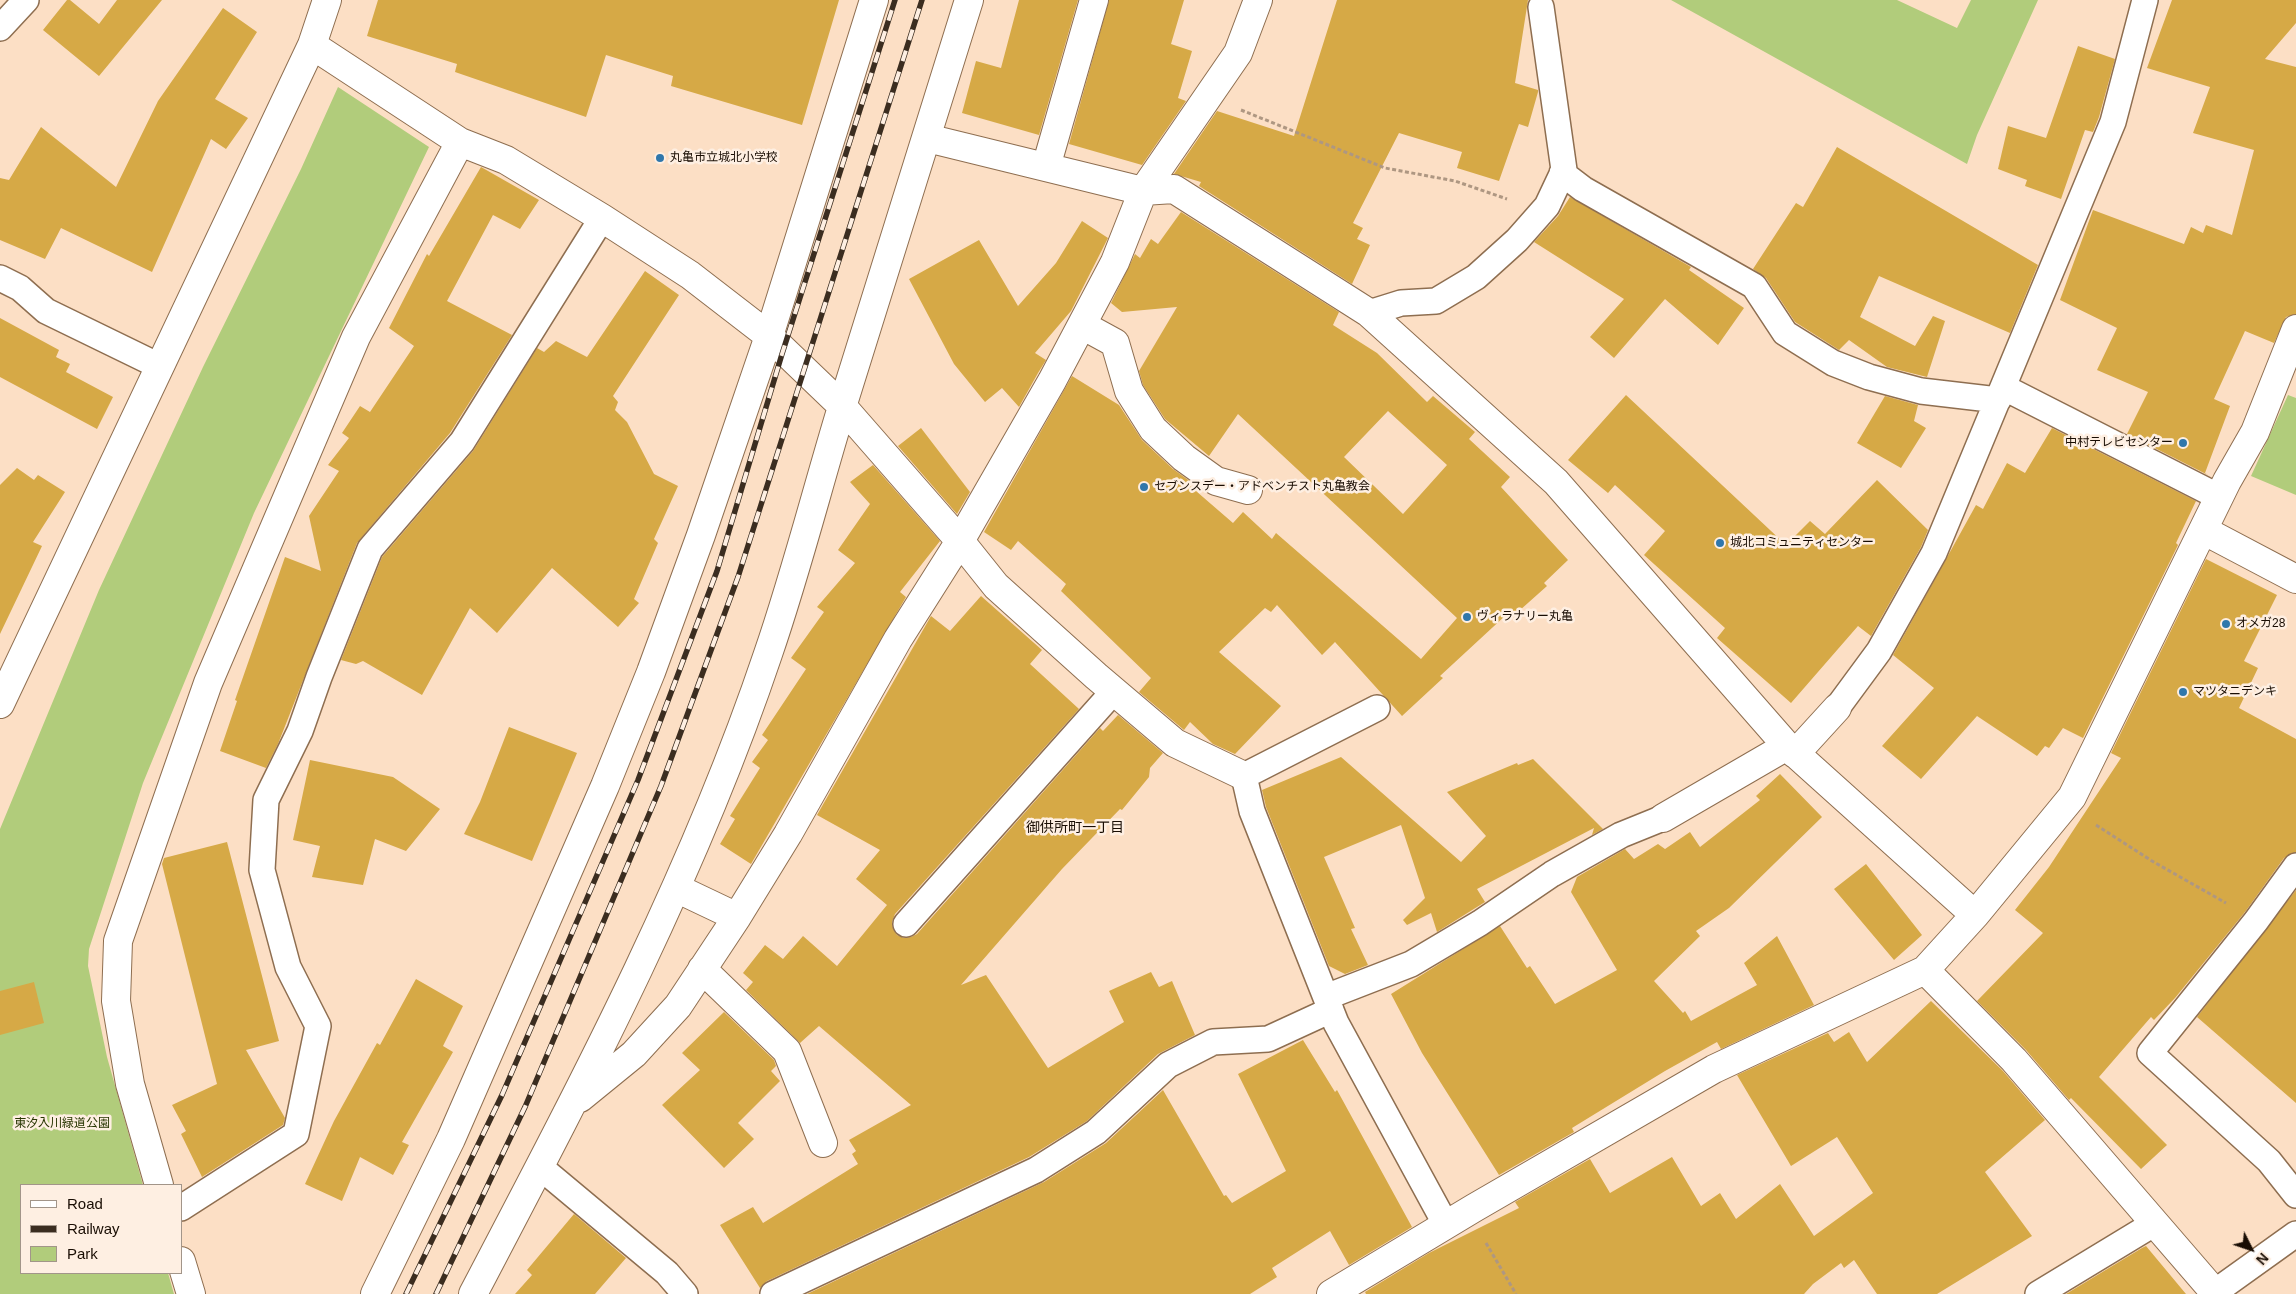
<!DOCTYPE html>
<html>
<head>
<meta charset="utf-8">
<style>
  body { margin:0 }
  #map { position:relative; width:2296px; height:1294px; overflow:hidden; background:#fcdfc5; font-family:Helvetica,sans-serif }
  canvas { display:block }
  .legend { position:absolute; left:20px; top:1184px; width:162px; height:90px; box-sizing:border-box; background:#feefe2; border:1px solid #a29589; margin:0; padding:6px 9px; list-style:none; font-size:15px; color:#190d03 }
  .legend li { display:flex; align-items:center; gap:10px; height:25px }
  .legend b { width:25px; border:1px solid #a29589 }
  .north { position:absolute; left:2226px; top:1224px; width:50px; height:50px; -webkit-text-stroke:4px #feefe2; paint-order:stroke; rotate:131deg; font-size:14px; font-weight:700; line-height:20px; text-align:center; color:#190d03 }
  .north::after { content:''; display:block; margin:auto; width:18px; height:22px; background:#190d03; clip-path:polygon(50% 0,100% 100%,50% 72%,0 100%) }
</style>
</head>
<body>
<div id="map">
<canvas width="2296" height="1294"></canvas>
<ul class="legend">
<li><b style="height:6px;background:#fff"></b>Road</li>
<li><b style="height:6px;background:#3b2d20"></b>Railway</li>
<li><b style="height:14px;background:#b1cc7b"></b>Park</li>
</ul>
<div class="north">N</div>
</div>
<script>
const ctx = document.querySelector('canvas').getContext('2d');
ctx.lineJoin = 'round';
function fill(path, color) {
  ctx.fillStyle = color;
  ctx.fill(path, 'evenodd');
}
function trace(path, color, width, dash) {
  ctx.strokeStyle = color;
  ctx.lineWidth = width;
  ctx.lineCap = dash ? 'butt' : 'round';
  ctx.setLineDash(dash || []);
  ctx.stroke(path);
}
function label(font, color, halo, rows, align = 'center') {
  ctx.font = font + ' Helvetica,"Noto Sans JP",sans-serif';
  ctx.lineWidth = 5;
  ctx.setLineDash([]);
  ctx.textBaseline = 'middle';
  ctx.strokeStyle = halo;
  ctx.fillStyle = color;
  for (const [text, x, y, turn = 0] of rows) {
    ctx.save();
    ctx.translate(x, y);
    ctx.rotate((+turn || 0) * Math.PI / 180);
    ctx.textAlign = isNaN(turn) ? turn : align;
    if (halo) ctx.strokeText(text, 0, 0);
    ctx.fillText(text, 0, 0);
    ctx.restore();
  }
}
fill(new Path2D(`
  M1671,0H1897L1957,28L1971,0H2038L1977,135L1967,164Z
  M338,87L429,147L254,513L143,783L89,949L88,966L107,1057L143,1185H21V1273H168L174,1294H0V829L99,590L203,367L301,169Z
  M2288,395L2296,398V495L2251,476Z`), '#b1cc7b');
fill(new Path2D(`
  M67,0H70L99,24L117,0H162L99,76L43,30Z
  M378,0H839L802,125L671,86L673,76L606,55L586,117L455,72L457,64L367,36Z
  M1019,0H1078L1039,135L962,113L976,61L1001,68Z
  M1109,0H1184L1171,44L1192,51L1178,98L1186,101L1142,165L1069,144Z
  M1337,0H1528L1515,83L1538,90V92L1528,127L1519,124L1499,181L1457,168L1462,152L1399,133L1353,223L1363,228L1357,239L1370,245L1352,284L1199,186L1201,182L1174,174L1217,111L1294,136Z
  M2172,0H2296V23L2265,59L2296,67V314L2286,317L2274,343L2245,331L2214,399L2230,406L2205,473L2208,475L2127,434L2148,392L2097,370L2117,328L2060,300L2093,210L2184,244L2191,227L2203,233L2206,225L2232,235L2254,150L2193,133L2210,87L2147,68Z
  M223,8L257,32L215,99L248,118L226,149L211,139L152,272L61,228L45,259L0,240V178L9,180L41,127L116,187L158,101Z
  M2078,46L2115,59L2099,117L2093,132L2085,130L2061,199L2025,186L2027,180L1998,169L2008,126L2046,138Z
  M1837,147L2038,265L2010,333L1879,276L1860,317L1915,346L1933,316L1945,321L1927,377L1887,367L1849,340L1839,350L1795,322L1766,278L1753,269L1796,203L1803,207Z
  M481,167L539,200L520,229L493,215L447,301L512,335L450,433L357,543L278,744L266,768L220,751L237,701L235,700L285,557L321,571L309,516L339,471L328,465L349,438L342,433L360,406L370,412L414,346L389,328L427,254L429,256Z
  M1570,197L1691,267L1689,270L1744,308L1718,345L1665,299L1614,358L1590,337L1624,299L1534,242L1558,216Z
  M1181,212L1339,312L1333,325L1377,353L1427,402L1433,396L1475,432L1469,439L1510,477L1501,487L1568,560L1544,583L1547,586L1510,619L1506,615L1440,676L1443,678L1402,716L1335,642L1322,655L1277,605L1271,612L1265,608L1219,652L1281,706L1235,754L1213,744L1190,722L1184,730L1139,692L1151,678L1061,591L1066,584L1018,541L1011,550L984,532L1072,376L1119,405L1142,440L1173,469L1191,482L1189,485L1233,523L1243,512L1272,539L1276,533L1421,659L1457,618L1238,414L1209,456L1165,419L1143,385L1139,371L1177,307L1122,312L1111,303L1135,254L1140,258L1151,239L1158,244ZM1388,411L1447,465L1403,514L1344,457Z
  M1082,221L1108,238L1071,311L1035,353L1046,360L1038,373L1019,407L1002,388L985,402L954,364L909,279L979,240L1018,306L1056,263Z
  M645,271L679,295L613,396L618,402L615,410L627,422L654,474L678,486L654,539L658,543L634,599L639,603L618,627L552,568L497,633L470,608L422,695L363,661L356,664L341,660L382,557L473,451L537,348L544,352L556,341L587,357Z
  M0,318L59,350L56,357L70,364L66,372L113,397L97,429L0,377Z
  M1626,395L1786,545L1810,521L1825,534L1877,480L1928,530L1921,547L1871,636L1858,626L1791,703L1717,638L1725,628L1644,555L1665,531L1615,485L1608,493L1568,460Z
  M1885,396L1918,405L1914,421L1926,428L1901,468L1857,443Z
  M921,428L970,492L957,514L898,446Z
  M2052,428L2196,501L2176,543L2178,545L2083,738L2063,728L2049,748L2045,746L2037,756L1977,716L1921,779L1882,746L1934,688L1893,655L1976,505L1983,509L2007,463L2025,473Z
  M873,465L940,541L900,592L906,597L751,864L720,844L735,819L730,816L760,768L752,762L768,740L762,735L806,669L791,658L824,612L817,607L855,563L838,550L870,504L850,482Z
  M17,468L34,480L38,475L65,492L33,542L42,546L0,634V485Z
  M2206,559L2277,595L2244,661L2258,668L2239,708L2296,739V852L2284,858L2245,912L2175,998L2154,1020L2151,1017L2099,1077L2167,1145L2141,1169L2071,1098L2069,1100L2026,1050L1977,1001L2043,933L2015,910L2049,867L2121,758L2111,753Z
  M981,596L1042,650L1030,664L1079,709L895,914L892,922L893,929L897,935L904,938L911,937L917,934L1100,728L1103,731L1118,715L1163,753L1150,768L1149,777L1122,810L1120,809L1062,869L961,985L986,975L1048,1068L1124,1022L1109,991L1151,972L1159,987L1172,981L1195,1035L1158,1054L1087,1121L1029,1157L767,1281L760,1288L720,1225L753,1207L763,1223L858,1164L852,1154L856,1151L849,1140L911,1105L819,1026L800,1043L746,990L753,982L743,973L765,945L783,959L803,936L837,966L887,905L856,879L880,850L817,815L931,616L950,631Z
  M509,727L577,753L532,861L464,834L480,802Z
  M1341,757L1461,862L1486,836L1447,792L1517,763L1518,765L1533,759L1603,829L1592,835L1594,828L1477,889L1485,902L1437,932L1431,913L1407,925L1403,920L1425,898L1401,825L1324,857L1355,928L1351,929L1368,965L1345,974L1329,966L1266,807L1262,790Z
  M310,760L393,777L440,809L406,851L375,839L363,885L312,877L320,846L293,840Z
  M1780,774L1822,817L1729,908L1696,931L1700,936L1654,981L1683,1013L1685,1011L1691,1021L1757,985L1744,963L1777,936L1814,1005L1721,1049L1717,1042L1665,1071L1572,1128L1574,1132L1499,1175L1422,1053L1391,994L1500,926L1527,968L1530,966L1555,1004L1617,970L1571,892L1577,877L1625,849L1634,859L1658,844L1665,849L1690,832L1700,847L1760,800L1756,796Z
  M227,842L279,1041L246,1050L285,1118L283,1125L202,1177L181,1134L186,1131L172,1105L217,1084L162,864L164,858Z
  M1866,864L1922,935L1894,960L1834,889Z
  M2296,890V1103L2197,1017Z
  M416,979L463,1006L443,1046L453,1052L402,1142L409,1145L393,1175L360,1157L342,1201L305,1184L334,1121L377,1043L380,1045Z
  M34,982L44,1023L0,1035V991Z
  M1931,1001L2003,1071L2045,1120L1985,1172L2032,1236L1937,1294H1877L1854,1260L1844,1268L1841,1263L1813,1284L1804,1294H1366L1365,1292L1429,1253L1519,1208L1515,1202L1590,1159L1610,1193L1672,1157L1701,1206L1720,1193L1736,1219L1780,1184L1814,1236L1873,1193L1837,1137L1791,1166L1737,1075L1828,1033L1834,1042L1849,1032L1867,1062Z
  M724,1012L774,1060L776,1066L771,1071L780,1081L738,1123L754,1139L724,1168L662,1105L700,1070L682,1053Z
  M1303,1040L1335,1092L1337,1090L1412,1227L1349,1265L1330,1231L1272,1268L1277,1277L1250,1294H807L1044,1182L1106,1143L1163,1090L1224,1196L1226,1195L1232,1203L1286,1171L1238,1074Z
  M574,1214L626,1258L595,1294H515L532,1275L527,1270Z
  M2146,1246L2186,1294H2066L2142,1248Z`), '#d6a946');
const service = new Path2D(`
  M0,28L26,0
  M1562,173L1583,189L1754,286L1785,333L1833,363L1869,377L1921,391L1998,400
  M0,278L20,288L46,311L159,366
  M1369,313L1401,303L1436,301L1476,277L1517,240L1547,206L1564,170L1541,7
  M2003,387L2219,497
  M1377,708L1244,776L1252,811L1336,1023L1446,1225
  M1837,708L1879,651L1934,553L2113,122L2145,0
  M2296,866L2256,921L2150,1053L2269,1161L2296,1195
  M906,924L1114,691
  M1326,997L1411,964L1480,923L1552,874L1621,835L1663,818
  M540,1167L667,1273L685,1294
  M181,1208L296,1134L318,1026L288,967L262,870L266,800L300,731L319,677L370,549L462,442L602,218
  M2215,1292L2296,1234
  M773,1294L1036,1170L1096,1132L1168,1065L1213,1042L1268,1039L1331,1010
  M2038,1294L2155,1223`);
const minor = new Path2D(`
  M312,45L460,142L506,160L602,218L690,275L769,336L842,406L960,541L996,586L1096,676L1175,743L1244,776
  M927,138L1143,191L1174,189L1369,313L1556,482L1787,746L1975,915
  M1046,167L1094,0
  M1082,325L1115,343L1129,391L1153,429L1184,458L1216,481L1248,490
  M2203,530L2296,579
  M0,704L312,45L327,0
  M1795,754L1837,708
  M1663,818L1787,746
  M676,888L737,917
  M702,969L787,1051L823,1143
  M1925,970L2014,1060L2216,1294
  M580,1098L634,1054L678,1006L737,917L788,834L898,639L960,541L1052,381L1115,262L1143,191L1238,53L1258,0
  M159,1185L130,1084L116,1001L118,941L208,683L356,337L460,142
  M181,1261L191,1294
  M375,1294L451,1139L605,786L651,672L701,535L769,336L874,0
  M473,1294C582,1086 693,877 768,654C796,573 817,489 842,407C884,271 927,136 969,0
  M1331,1294L1474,1208L1714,1069L1925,970L1975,915L2072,797L2227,481L2255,432L2296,329`);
trace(service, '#8e6e50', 28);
trace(minor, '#8e6e50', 30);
trace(new Path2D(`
  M1241,110L1385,168L1455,181L1507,199
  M2096,825L2152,861L2226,903
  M1486,1243L1516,1294`), '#ae9782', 3, [4, 2.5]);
trace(service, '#fff', 25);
trace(minor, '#fff', 28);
const rail = new Path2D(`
  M406,1294L502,1095L638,780L717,571L782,354L895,0
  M436,1294L525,1107L661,786L738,577L922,0`);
trace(rail, '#3b2d20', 5.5);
trace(rail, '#feefe2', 4, [11]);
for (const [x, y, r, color] of [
  [660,158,5,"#3077ab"],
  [2183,443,5,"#3077ab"],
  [1144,487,5,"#3077ab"],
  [1720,543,5,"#3077ab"],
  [1467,617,5,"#3077ab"],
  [2226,624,5,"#3077ab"],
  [2183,692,5,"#3077ab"]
]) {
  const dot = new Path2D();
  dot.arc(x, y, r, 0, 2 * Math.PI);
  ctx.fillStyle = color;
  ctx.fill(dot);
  trace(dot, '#feefe2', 2);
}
label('12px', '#190d03', '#feefe2', [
  ["丸亀市立城北小学校",670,158],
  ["中村テレビセンター",2173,443,"right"],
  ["セブンスデー・アドベンチスト丸亀教会",1154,487],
  ["城北コミュニティセンター",1730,543],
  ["ヴィラナリー丸亀",1477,617],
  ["オメガ28",2236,624],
  ["マツタニデンキ",2193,692]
], 'left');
label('12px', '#283602', '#feefe2', [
  ["東汐入川緑道公園",62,1124]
]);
label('14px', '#190d03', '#feefe2', [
  ["御供所町一丁目",1075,828]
]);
</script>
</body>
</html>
